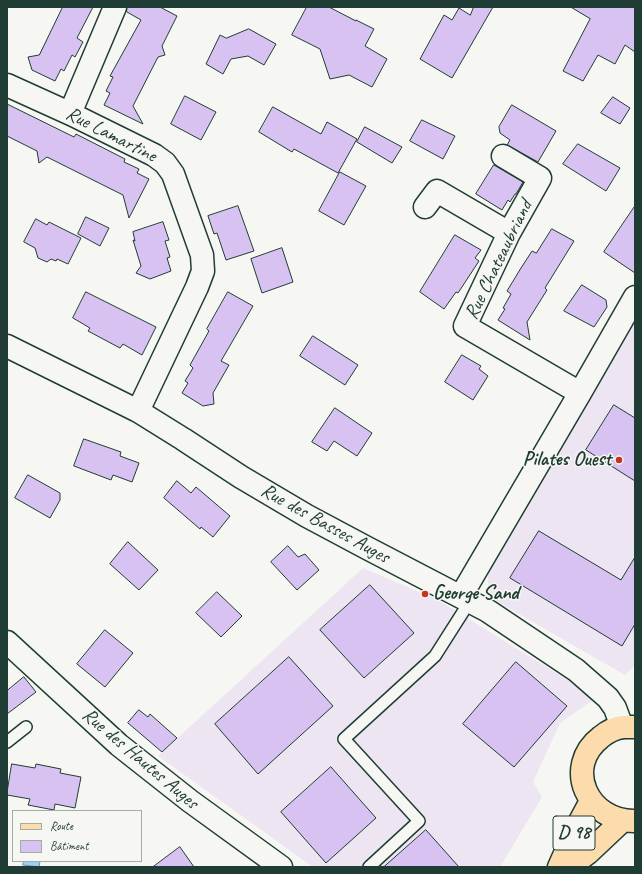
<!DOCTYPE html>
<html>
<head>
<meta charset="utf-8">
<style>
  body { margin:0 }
  #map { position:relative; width:642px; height:874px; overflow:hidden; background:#f6f6f2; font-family:Caveat,sans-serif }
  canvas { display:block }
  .frame { position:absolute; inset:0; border:8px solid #1f3d34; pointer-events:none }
  .legend { position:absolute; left:12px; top:810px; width:130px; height:52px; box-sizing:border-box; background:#f6f6f2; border:1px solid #a0aca6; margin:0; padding:5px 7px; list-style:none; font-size:12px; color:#1f3d34 }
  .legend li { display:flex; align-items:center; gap:8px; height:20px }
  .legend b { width:20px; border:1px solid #a0aca6 }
</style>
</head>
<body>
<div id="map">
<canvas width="642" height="874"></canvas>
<div class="frame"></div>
<ul class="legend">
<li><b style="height:5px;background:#fcdcac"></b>Route</li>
<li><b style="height:11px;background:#d8c2f2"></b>Bâtiment</li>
</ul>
</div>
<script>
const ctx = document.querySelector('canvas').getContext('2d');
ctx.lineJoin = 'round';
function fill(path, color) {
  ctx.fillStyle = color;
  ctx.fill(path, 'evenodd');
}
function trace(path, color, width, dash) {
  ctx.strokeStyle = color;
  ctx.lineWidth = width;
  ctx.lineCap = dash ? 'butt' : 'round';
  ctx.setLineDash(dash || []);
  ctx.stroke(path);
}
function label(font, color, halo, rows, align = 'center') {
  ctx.font = font + ' Caveat,sans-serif';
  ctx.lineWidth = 3;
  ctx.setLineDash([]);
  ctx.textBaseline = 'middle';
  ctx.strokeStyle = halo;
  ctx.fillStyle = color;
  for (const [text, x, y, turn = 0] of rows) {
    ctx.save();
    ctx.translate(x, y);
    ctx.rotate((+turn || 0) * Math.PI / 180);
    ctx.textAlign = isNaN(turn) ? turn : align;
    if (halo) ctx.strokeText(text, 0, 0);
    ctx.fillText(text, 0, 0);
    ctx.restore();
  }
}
fill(new Path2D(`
  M635,322V665L625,675L493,599L488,585V571L593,395Z
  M363,568L438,600L566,679L593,700L560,723L533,782L542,797L500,867H313L158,756Z`), '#ede6f2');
const water = new Path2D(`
  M24,861H40L39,867L23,865Z`);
fill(water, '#9ccff9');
trace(water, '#6a95aa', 1);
const building = new Path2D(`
  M63,7H93L77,38L83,42L75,57L72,55L64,71L61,69L55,81L32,70L28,57L39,55Z
  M127,7H160L177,16L162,46L165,55L158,57L133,106L143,124L104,105L110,93L106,91L113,77L110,76L141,20L127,12Z
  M307,7H329L356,21V20L374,29L365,46L387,59L372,87L349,75L330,79L320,49L292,35Z
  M474,7H493L452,78L420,59L444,15L452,20L459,8L470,15Z
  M571,7H635V52L625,45L615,64L598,55L583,81L563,71L590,19Z
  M249,29L276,44L264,65L248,56L231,59L223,74L206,64L220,35L226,38Z
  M185,96L216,112L201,140L171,124Z
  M613,97L630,108L620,124L601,113Z
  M7,104L74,137L76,134L125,159L124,162L139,169L137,173L149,179L129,218L123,195L47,157L39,163L37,151L7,136Z
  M512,105L556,131L538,162L507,145L510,140L500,133L499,127Z
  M273,107L321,134L327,122L357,139L338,173L294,149L292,152L259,132Z
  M422,120L455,136L443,159L410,141Z
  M365,127L402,147L392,163L357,142Z
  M578,144L620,168L606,191L563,164Z
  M494,165L523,182L516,194H515L510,202L508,200L502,210L476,194Z
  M340,172L366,186L344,225L319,211Z
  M238,206L254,251L226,260L217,233L214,234L208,216Z
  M635,206V273L604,252Z
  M86,217L109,228L100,246L78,234Z
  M36,219L47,225L49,222L81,238L68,264L57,259L56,261L51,259L47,262L38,258L35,248L24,242Z
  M163,222L169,240L165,241L170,257L167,258L171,271L150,279L136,273L141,266L133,240L135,241L133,232Z
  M552,229L574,241L545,288L547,290L527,322L530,340L498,320L505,309L503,308L511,294L507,291L521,268L532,251L536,253Z
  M455,235L481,250L475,258L479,261L458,293L456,292L444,309L420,292Z
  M282,248L293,282L262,293L251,259Z
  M582,285L606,300L607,307L594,327L564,311Z
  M86,292L156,327L142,355L123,344L120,348L88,331L90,328L73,318Z
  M228,292L253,306L221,361L229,365L213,393L214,404L203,406L182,393L188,383L185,381L193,368L190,365L209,331L207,329Z
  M313,336L358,365L345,385L300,356Z
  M462,355L481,366L479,369L488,376L473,400L445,382Z
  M614,405L635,418V481L586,450Z
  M335,408L372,433L357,456L334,441L327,451L312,442Z
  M84,439L121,452L120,456L139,463L132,482L113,475L111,480L74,466Z
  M28,475L60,493V500L50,518L15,498Z
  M177,481L191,493L196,487L230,516L213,537L201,527L200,529L164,498Z
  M539,531L621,580L635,557V624L622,646L510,578Z
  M128,542L158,570L139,590L110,564Z
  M288,546L298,557L305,554L319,570L297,590L271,562Z
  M370,585L414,633L364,678L320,630Z
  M217,592L242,616L221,637L196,613Z
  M105,630L133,653L105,687L77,664Z
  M289,657L333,706L258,774L215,724Z
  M516,662L567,706L514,767L463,724Z
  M24,677L36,692L7,714V691Z
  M139,710L148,717L150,714L177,738L162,752L128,723Z
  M12,764L35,768L36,764L61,769L60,773L81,777L75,808L55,804L54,810L28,805L30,799L7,795Z
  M331,767L376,818L326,863L281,812Z
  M426,830L459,867H384Z
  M180,847L194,867H153Z`);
fill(building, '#d8c2f2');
trace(building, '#1f3d34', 1);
const lane = new Path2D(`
  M7,742L26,727
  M369,867L419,821L344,739L435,656L470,601`);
const street = new Path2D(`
  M7,85L71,114L154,155L165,163L173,174L202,255L203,271L197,287L138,411
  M71,114L74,104L115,7
  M503,156L540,178L509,233L465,326L580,393
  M425,207L437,191L509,233
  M7,346L138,411L183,439L241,477L307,516L367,548L488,611L576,670L608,698L615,708L622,727
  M461,596L580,393L635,297
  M7,642L119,745L190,801L281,867`);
const primary = new Path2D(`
  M635,727C631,727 627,727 623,727C615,728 607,732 601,737C562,767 588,822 635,821
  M559,867L576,829L591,801
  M569,867L588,853L622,821`);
trace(lane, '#1f3d34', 14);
trace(street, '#1f3d34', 25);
trace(primary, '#1f3d34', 25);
trace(lane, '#f6f6f2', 11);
trace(street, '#f6f6f2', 22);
trace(primary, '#fcdcac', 22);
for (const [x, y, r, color] of [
  [619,460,4,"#c8321e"],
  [425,594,4,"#c8321e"]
]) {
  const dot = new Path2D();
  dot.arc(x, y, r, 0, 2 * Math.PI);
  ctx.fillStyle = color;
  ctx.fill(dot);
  trace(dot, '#f6f6f2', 1.5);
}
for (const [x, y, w] of [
  [574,833,42]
]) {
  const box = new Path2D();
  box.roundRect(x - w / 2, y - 17, w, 34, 3);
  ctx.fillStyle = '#f6f6f2';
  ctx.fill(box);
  trace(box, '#1f3d34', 1);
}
label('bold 19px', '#1f3d34', null, [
  ["D 98",574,833]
]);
label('20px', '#1f3d34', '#f6f6f2', [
  ["Rue Lamartine",111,135,27],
  ["Rue Chateaubriand",499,260,-64],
  ["Rue des Basses Auges",325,524,29],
  ["Rue des Hautes Auges",140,759,40]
]);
label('bold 20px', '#1f3d34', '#f6f6f2', [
  ["Pilates Ouest",611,460],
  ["George Sand",433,594,"left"]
], 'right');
</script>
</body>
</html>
